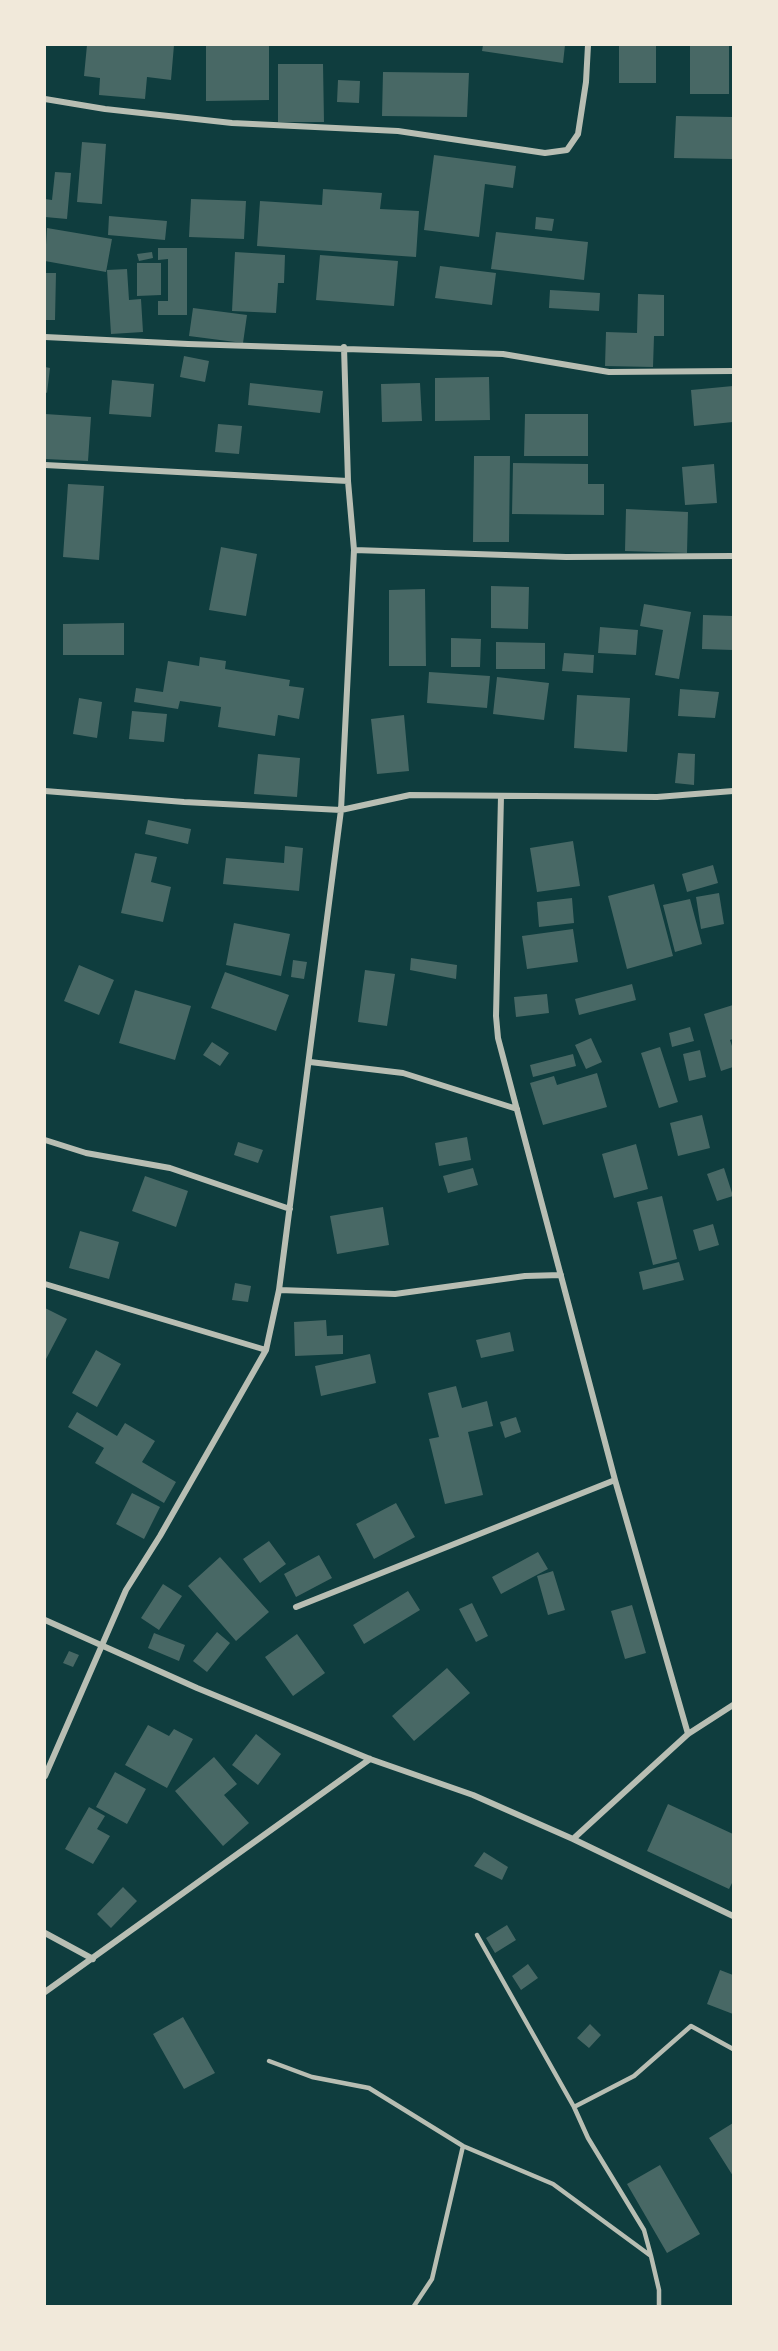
<!DOCTYPE html>
<html>
<head>
<meta charset="utf-8">
<style>
  body { margin:0 }
  #map { position:relative; width:778px; height:2351px; overflow:hidden; background:#0f3d3e; font-family:Signika,sans-serif }
  canvas { display:block }
  .frame { position:absolute; inset:0; border:46px solid #f1e9da; pointer-events:none }
</style>
</head>
<body>
<div id="map">
<canvas width="778" height="2351"></canvas>
<div class="frame"></div>
</div>
<script>
const ctx = document.querySelector('canvas').getContext('2d');
ctx.lineJoin = 'round';
function fill(path, color) {
  ctx.fillStyle = color;
  ctx.fill(path, 'evenodd');
}
function trace(path, color, width, dash) {
  ctx.strokeStyle = color;
  ctx.lineWidth = width;
  ctx.lineCap = dash ? 'butt' : 'round';
  ctx.setLineDash(dash || []);
  ctx.stroke(path);
}
fill(new Path2D(`
  M87,45H174L171,80L147,77L145,99L99,95L100,78L84,76Z
  M206,45H269V100L206,101Z
  M483,45H565L563,63L482,51Z
  M619,45H656V83H619Z
  M690,45H729V94H690Z
  M278,64H323L324,122H278Z
  M383,72L469,73L467,117L382,116Z
  M338,80L360,81L359,103L337,102Z
  M676,116L733,117V159L674,158Z
  M82,142L106,144L102,204L77,202Z
  M434,155L516,166L513,188L485,184L479,237L424,230Z
  M55,172L71,173L67,219L45,217V199L52,200Z
  M323,189L382,193L380,209L419,211L416,257L257,246L260,201L322,205Z
  M191,199L246,201L244,239L189,237Z
  M109,216L167,221L165,240L108,235Z
  M536,217L554,219L552,231L535,229Z
  M47,228L112,239L106,272L45,261Z
  M496,232L588,242L584,280L491,269Z
  M158,248H187V315H158V301H168V259L158,260Z
  M152,252L153,258L139,261L137,254Z
  M235,252L285,255L284,283H278L276,313L232,311Z
  M320,255L398,261L394,306L316,300Z
  M137,263H161V295L137,296Z
  M440,266L496,273L492,305L435,298Z
  M127,269L129,300L141,299L143,332L111,334L107,270Z
  M45,273H56L55,320H45Z
  M550,290L600,293L599,311L549,308Z
  M638,294L664,295V336H654L653,367L605,366L606,332L637,333Z
  M193,308L247,315L243,343L189,336Z
  M184,356L209,361L205,382L180,377Z
  M45,367L50,368L47,393L45,392Z
  M489,377L490,420L435,421V378Z
  M112,380L154,384L151,417L109,414Z
  M250,383L323,391L320,413L248,405Z
  M420,383L422,421L382,422L381,384Z
  M733,386V422L694,426L691,390Z
  M45,414L91,417L88,461L45,459Z
  M525,414H588V456H524Z
  M218,424L242,426L239,454L215,452Z
  M474,456H510L509,542H473Z
  M513,463L588,464V484H604V515L512,514Z
  M714,464L717,503L685,505L682,467Z
  M68,484L104,486L99,560L63,557Z
  M626,509L688,512L687,553L625,551Z
  M221,547L257,554L246,616L209,610Z
  M491,586L529,587L528,629L491,628Z
  M425,589L426,666H389V590Z
  M644,604L691,612L679,679L655,675L663,630L640,626Z
  M703,615L733,616V650L702,649Z
  M124,623V655H63V624Z
  M600,627L638,630L636,655L598,653Z
  M451,638L481,639L480,667H451Z
  M496,642L545,643V669H496Z
  M564,653L594,655L593,673L562,671Z
  M200,657L226,661L225,669L290,680L289,686L304,688L299,719L278,715L275,736L218,727L221,707L180,701L178,709L134,702L136,688L163,692L168,661L199,666Z
  M429,672L490,676L487,708L427,703Z
  M497,677L549,683L544,720L493,714Z
  M680,689L719,692L715,718L678,716Z
  M577,695L630,698L627,752L574,748Z
  M79,698L102,702L97,738L73,734Z
  M132,711L167,714L164,742L129,739Z
  M404,715L409,771L377,774L371,719Z
  M678,753L695,754L694,785L675,783Z
  M258,754L300,758L297,797L254,794Z
  M148,820L191,829L188,844L145,834Z
  M573,841L580,886L537,892L530,848Z
  M285,846L303,848L299,891L223,884L226,858L284,863Z
  M135,853L157,857L151,882L171,887L163,922L121,913Z
  M713,865L718,883L687,892L682,874Z
  M654,884L673,956L627,969L608,896Z
  M719,893L724,924L701,929L696,897Z
  M572,898L574,923L539,927L537,902Z
  M690,899L702,944L675,952L663,905Z
  M234,923L290,934L281,976L226,965Z
  M573,929L578,962L527,969L522,936Z
  M411,958L457,965L456,979L410,970Z
  M293,960L307,962L304,979L291,977Z
  M79,965L114,980L99,1015L64,1001Z
  M365,970L395,974L387,1026L358,1022Z
  M225,972L289,995L276,1031L211,1008Z
  M632,984L636,1000L579,1015L575,999Z
  M135,990L191,1006L175,1060L119,1043Z
  M547,994L549,1013L516,1017L514,997Z
  M733,1005V1039L730,1040L733,1049V1067L721,1071L704,1014Z
  M690,1027L694,1041L672,1047L669,1033Z
  M591,1038L602,1062L586,1069L575,1045Z
  M212,1042L229,1053L220,1066L203,1055Z
  M660,1047L678,1102L659,1108L641,1053Z
  M700,1050L706,1077L689,1081L683,1054Z
  M573,1054L576,1066L533,1077L530,1065Z
  M597,1073L607,1107L543,1125L530,1083L554,1076L557,1085Z
  M702,1115L710,1148L678,1156L670,1123Z
  M467,1137L471,1160L439,1166L435,1143Z
  M238,1142L263,1150L258,1163L234,1155Z
  M636,1144L648,1189L614,1198L602,1154Z
  M473,1168L478,1185L448,1193L443,1176Z
  M724,1168L733,1196L717,1201L707,1174Z
  M145,1176L188,1191L176,1227L132,1211Z
  M662,1196L677,1259L653,1265L637,1202Z
  M383,1207L389,1245L337,1254L330,1216Z
  M713,1224L719,1245L699,1251L693,1230Z
  M80,1231L119,1242L109,1279L69,1268Z
  M679,1262L684,1280L643,1290L639,1272Z
  M235,1283L251,1286L248,1302L232,1300Z
  M45,1308L67,1319L45,1361Z
  M326,1320L327,1336L343,1335V1354L295,1356L294,1322Z
  M510,1332L514,1351L481,1358L476,1340Z
  M96,1350L121,1364L97,1407L72,1393Z
  M370,1354L376,1383L321,1396L315,1366Z
  M456,1386L462,1408L487,1401L493,1426L468,1432L483,1495L445,1504L429,1439L439,1437L428,1393Z
  M77,1412L117,1436L125,1423L155,1441L142,1462L176,1482L164,1503L95,1463L104,1448L68,1427Z
  M516,1417L521,1432L505,1438L500,1422Z
  M132,1493L160,1507L144,1539L116,1524Z
  M396,1503L415,1537L374,1559L356,1524Z
  M269,1541L286,1564L260,1583L243,1559Z
  M538,1552L548,1569L501,1594L492,1577Z
  M319,1555L332,1578L296,1597L284,1574Z
  M220,1557L269,1612L236,1641L188,1586Z
  M553,1571L565,1610L548,1615L537,1576Z
  M163,1584L182,1596L159,1630L141,1618Z
  M408,1591L420,1610L364,1644L353,1625Z
  M472,1603L488,1636L476,1642L459,1609Z
  M632,1605L646,1653L625,1659L611,1611Z
  M217,1632L230,1643L207,1672L193,1661Z
  M154,1633L185,1645L179,1661L148,1648Z
  M297,1634L325,1673L293,1696L265,1657Z
  M69,1651L79,1655L73,1667L63,1663Z
  M447,1668L470,1693L414,1741L392,1716Z
  M148,1725L169,1736L174,1729L193,1739L167,1788L125,1765Z
  M256,1734L281,1754L258,1785L232,1765Z
  M214,1757L237,1784L224,1795L249,1823L223,1846L175,1791Z
  M115,1772L146,1789L127,1824L96,1807Z
  M668,1804L733,1834V1881L729,1889L647,1851Z
  M89,1807L105,1816L97,1829L110,1836L93,1864L65,1849Z
  M484,1852L508,1867L502,1880L474,1866Z
  M123,1887L137,1901L111,1928L97,1914Z
  M507,1925L516,1940L495,1953L486,1938Z
  M528,1964L538,1978L521,1990L512,1976Z
  M720,1970L733,1975V2014L707,2004Z
  M183,2017L215,2073L184,2089L153,2034Z
  M590,2024L601,2035L589,2048L577,2038Z
  M733,2123V2176L709,2138Z
  M660,2165L700,2234L667,2253L627,2184Z`), '#486865');
trace(new Path2D(`
  M477,1935L574,2107L588,2138L644,2230L651,2256
  M269,2061L312,2077L369,2088L463,2146L553,2184L651,2256L659,2290V2306
  M574,2107L634,2076L691,2026L733,2049
  M414,2306L432,2279L463,2146`), '#b8beb3', 4.5);
trace(new Path2D(`
  M45,99L105,109L232,123L398,131L545,153L567,150L578,134L586,82L588,45
  M45,337L188,344L503,354L609,372L733,371
  M45,465L348,481
  M354,550L566,557L733,556
  M45,791L184,802L341,810L410,795L657,797L733,791
  M501,796L496,1016L498,1038L615,1480L688,1734
  M310,1062L403,1073L517,1109
  M45,1140L86,1153L170,1168L290,1209
  M45,1284L266,1350
  M279,1290L395,1294L525,1276L561,1275
  M296,1607L615,1480
  M45,1620L197,1688L370,1759L473,1795L573,1839L733,1916
  M45,1776L126,1590L160,1536L266,1350L279,1290L341,810L354,550L348,481L344,347
  M573,1839L688,1734L733,1705
  M45,1933L93,1959
  M45,1992L370,1759`), '#b8beb3', 6);
</script>
</body>
</html>
